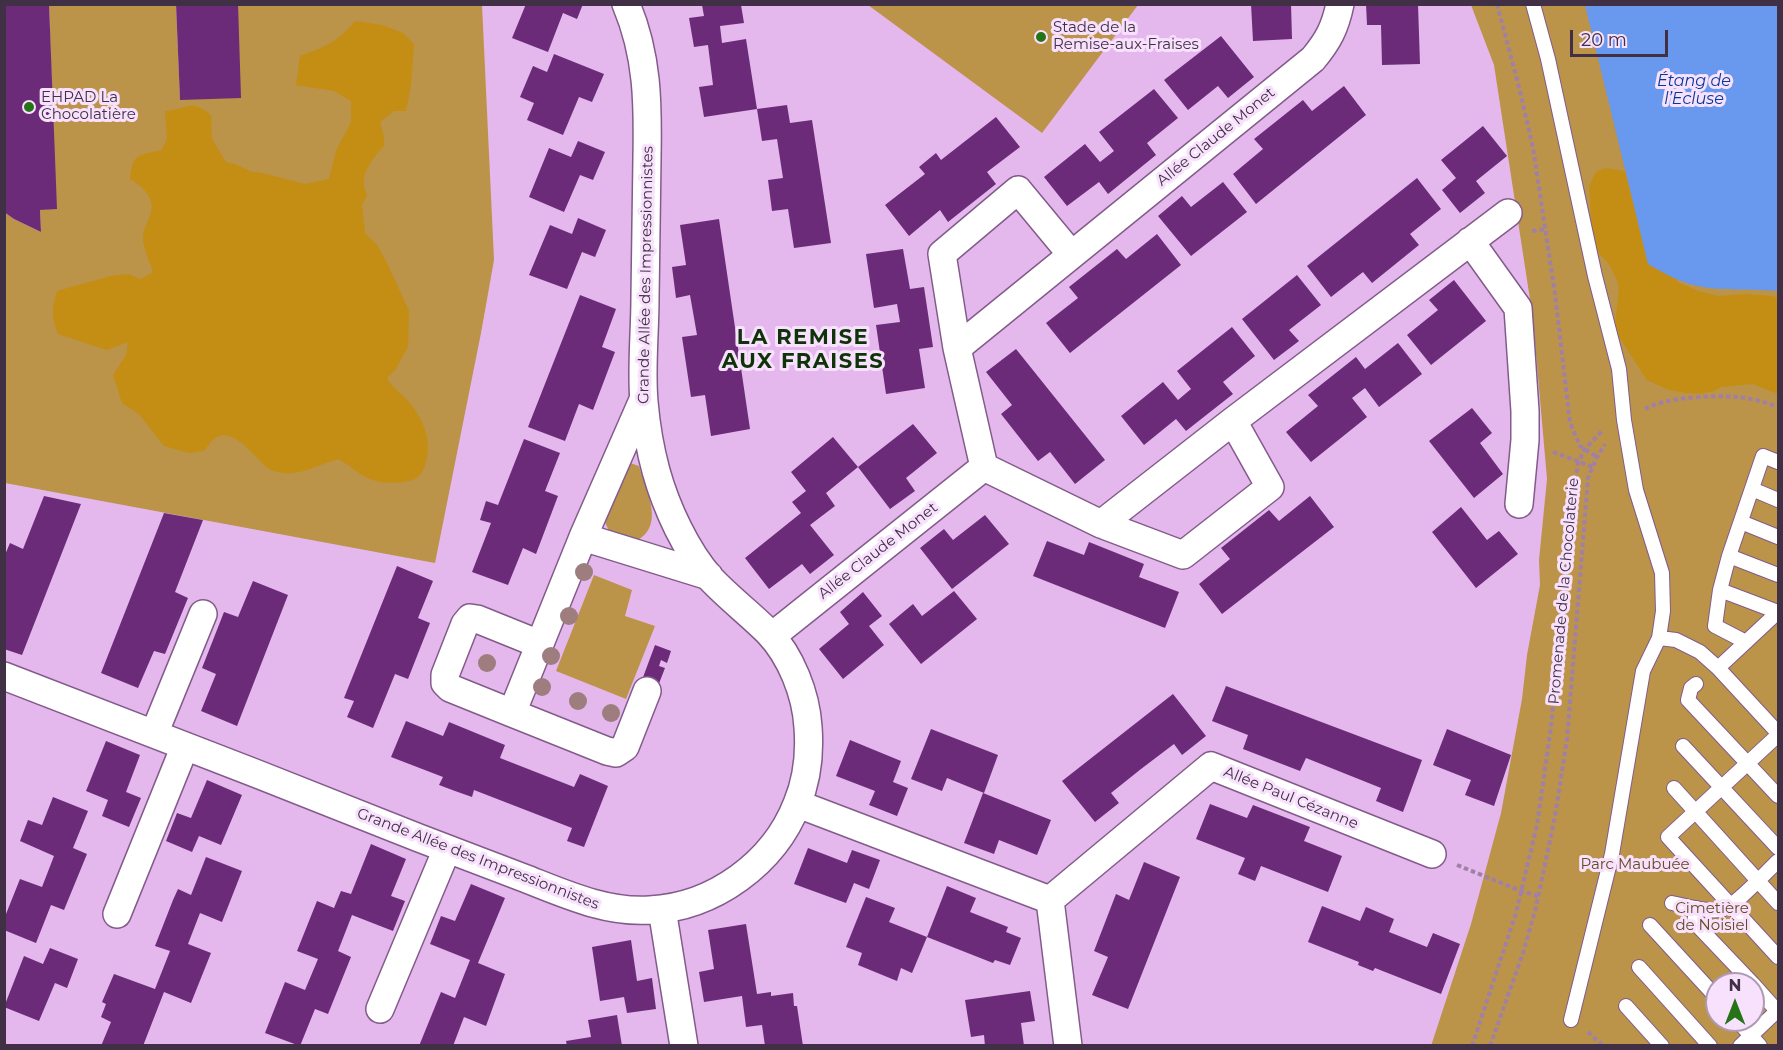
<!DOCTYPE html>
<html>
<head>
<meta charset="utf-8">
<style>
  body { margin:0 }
  #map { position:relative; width:1783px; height:1050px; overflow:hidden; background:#e4b8ed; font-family:Montserrat,sans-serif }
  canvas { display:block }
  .frame { position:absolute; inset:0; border:6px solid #413045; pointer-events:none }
  .north { position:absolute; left:1705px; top:972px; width:60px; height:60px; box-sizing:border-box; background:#f8e1fc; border:2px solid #af9ab3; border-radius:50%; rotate:0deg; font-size:16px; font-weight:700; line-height:24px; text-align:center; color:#413045 }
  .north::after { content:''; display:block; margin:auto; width:21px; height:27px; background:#277318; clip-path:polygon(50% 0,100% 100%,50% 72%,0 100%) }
  .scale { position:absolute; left:1570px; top:30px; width:98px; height:27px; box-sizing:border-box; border:3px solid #413045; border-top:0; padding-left:8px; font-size:18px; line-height:21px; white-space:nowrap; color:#413045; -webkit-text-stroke:4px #f8e1fc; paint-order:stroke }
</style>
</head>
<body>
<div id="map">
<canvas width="1783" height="1050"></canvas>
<div class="frame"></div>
<div class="north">N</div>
<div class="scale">20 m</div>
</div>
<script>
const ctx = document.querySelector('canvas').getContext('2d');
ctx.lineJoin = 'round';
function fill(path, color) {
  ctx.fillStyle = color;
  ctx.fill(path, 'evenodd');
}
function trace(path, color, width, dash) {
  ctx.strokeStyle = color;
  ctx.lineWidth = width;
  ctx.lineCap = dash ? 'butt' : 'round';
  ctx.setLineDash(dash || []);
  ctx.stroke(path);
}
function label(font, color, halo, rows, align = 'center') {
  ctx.font = font + ' Montserrat,sans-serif';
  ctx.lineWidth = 6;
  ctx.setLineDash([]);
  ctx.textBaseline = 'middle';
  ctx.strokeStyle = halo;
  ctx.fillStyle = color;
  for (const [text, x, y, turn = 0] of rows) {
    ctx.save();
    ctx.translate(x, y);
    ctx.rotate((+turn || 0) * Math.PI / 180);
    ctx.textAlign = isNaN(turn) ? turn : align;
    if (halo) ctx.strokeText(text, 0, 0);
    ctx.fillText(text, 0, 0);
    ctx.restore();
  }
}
fill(new Path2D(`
  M49,5H176L180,100L238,5H482L494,260L481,333L435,563L5,483L4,212L14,219L41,232L40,210L56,208Z
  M868,5L1138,4V5L1042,133Z
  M1471,5H1778V1045L1431,1046L1471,924L1501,813L1522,699L1527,655L1540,585L1539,560L1547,479L1533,319L1494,65ZM1717,984H1753V1020H1717Z
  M630,463L639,466C646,490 666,526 636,541L610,533L604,520Z
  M594,575L632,590L625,616L655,626L626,699L556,671Z`), '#bb9349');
fill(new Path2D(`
  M355,21L382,25L403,33L414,44L411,85L406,111H394L380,122L384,137V146C376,154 364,169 364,181C363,185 366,192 367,196L362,205L365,233L377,245L387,263L409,311L408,347L395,370L387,378C393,389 397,389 405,398C414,406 423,422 426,433C430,446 428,468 418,477C410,484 383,484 373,480C360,476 350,465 338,459C320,464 302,475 284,473C279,473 270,470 266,467C256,458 234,428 217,437C212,439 208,446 204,451L189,453L164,446L139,414L122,403L113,375L126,355L128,342L107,350L58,334C51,316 52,308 57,291L111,276L128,274L141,279L153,272C150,262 144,251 143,240C142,230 148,223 151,213C155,197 142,186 130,179C133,152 138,156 162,150L167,138L165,111C189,109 190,98 211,115L212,139L226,162L235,164L252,172L262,173L305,184L329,179L336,151L351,122V101L334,91L296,85L300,56C327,46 336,43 355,21Z
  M1605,168L1638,173L1666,268L1678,282L1698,291L1719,296L1746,294L1772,296L1778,298V394L1753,384L1721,387L1714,391L1700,394L1686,393L1669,390L1647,380L1619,337L1615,324L1619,288L1616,278L1609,264L1597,251L1592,231L1589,186L1596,172Z`), '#c48e14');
fill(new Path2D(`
  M1585,5H1778V291C1748,288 1710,293 1681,281C1670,277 1659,270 1648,264Z`), '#6899ee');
fill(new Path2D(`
  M4,4H49L57,209L40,210L41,232L14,219L4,212Z
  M176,4H238L241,98L180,100Z
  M526,4H583L577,19L563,13L548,52L512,38Z
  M1251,4H1291L1292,39L1253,41Z
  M1366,4H1418L1420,64L1382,65L1381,25H1367Z
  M702,5H741L744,23L720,26L722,43L746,39L757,109L704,117L699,87L713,85L708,45L694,47L689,18L704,16Z
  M1221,36L1254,77L1228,98L1218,86L1188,110L1164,80Z
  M554,54L604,74L592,102L579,97L563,135L527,120L534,103L520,97L533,66L547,72Z
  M1344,86L1366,115L1256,204L1233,174L1263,149L1254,139L1303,100L1312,111Z
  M1154,89L1178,118L1147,143L1156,155L1108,194L1099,182L1067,206L1044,177L1085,144L1100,162L1114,151L1099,132Z
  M787,105L790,123L812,120L831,243L794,248L788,209L772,211L768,180L783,178L777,139L762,141L757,109Z
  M996,117L1020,147L987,172L996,184L948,222L940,210L909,236L885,205L925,174L919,167L936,153L941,160Z
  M1483,126L1507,156L1476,181L1485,193L1460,213L1442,190L1456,178L1441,160Z
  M578,141L605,152L593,180L580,175L564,212L529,197L549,148L571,157Z
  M1417,178L1441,209L1410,234L1419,245L1372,283L1363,272L1331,297L1307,266Z
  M1223,182L1247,212L1191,256L1158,216L1182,196L1191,207Z
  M578,218L606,230L595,257L582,252L567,289L529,275L550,225L572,234Z
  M719,219L750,429L711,436L705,395L691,397L682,337L697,335L690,295L676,298L672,267L686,265L680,225Z
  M1157,234L1181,265L1070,353L1046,323L1078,298L1069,287L1117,249L1126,259Z
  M903,249L910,289L924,287L933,347L919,349L925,388L886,394L876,325L900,322L897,304L874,308L866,254Z
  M1297,275L1321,305L1289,330L1299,341L1274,360L1242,319Z
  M1454,280L1486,321L1431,365L1407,335L1438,310L1429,300Z
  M580,295L616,309L602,347L615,352L593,410L579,404L565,441L528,427Z
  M1232,327L1255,356L1223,382L1233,394L1186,431L1176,419L1144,445L1121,416L1163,382L1178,400L1191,389L1177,371Z
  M1398,343L1422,374L1379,407L1365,388L1352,398L1367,417L1311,462L1286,432L1318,406L1308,395L1356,357L1365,369Z
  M1016,349L1105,460L1075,484L1050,452L1038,461L1001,414L1012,405L986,372Z
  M1472,408L1492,433L1480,443L1503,474L1474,498L1429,441Z
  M913,424L937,453L906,478L915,491L890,509L858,467L826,493L835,506L810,525L834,555L810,574L802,564L769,589L745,558L801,513L792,502L806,491L791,472L833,437L858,467Z
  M524,439L560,453L545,491L558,496L536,554L523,548L508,585L472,572L491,523L480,520L486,501L498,505Z
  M44,496L81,504L22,655L4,649V557L10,543L23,549Z
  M1310,496L1334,527L1222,614L1199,584L1230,559L1221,548L1269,510L1279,521Z
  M1461,507L1487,540L1499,531L1518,554L1476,588L1432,532Z
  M164,513L203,520L175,592L188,598L165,654L154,651L138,688L101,673Z
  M985,515L1009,544L952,589L920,548L944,529L953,540Z
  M1047,541L1084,555L1089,542L1144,564L1139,577L1179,592L1165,628L1033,576Z
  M397,566L433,581L418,618L430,623L408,679L395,674L373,728L347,717L354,701L344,698Z
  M253,581L288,595L237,726L201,711L216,674L202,668L224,612L238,617Z
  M954,591L977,619L921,664L889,624L913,604L922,616Z
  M863,592L882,616L869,626L884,645L843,679L819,649L849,624L840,612Z
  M655,645L671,651L667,663L661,660L659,666L665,668L658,686L642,680Z
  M1226,686L1422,760L1403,812L1376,801L1381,788L1306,758L1300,771L1243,749L1248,735L1212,721Z
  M1173,694L1206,736L1182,755L1174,744L1141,769L1111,793L1119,803L1095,822L1062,781Z
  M406,721L443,736L449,722L505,745L500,758L574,787L580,774L608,786L584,847L567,841L572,828L474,790L472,797L455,791L439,785L443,777L391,757Z
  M931,729L998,755L984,793L947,778L942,791L911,779Z
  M1447,729L1511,755L1494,806L1465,795L1471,780L1433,765Z
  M850,740L901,761L893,782L908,788L897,816L869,805L875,791L836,776Z
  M106,741L140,755L126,792L141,798L129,827L102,816L108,800L86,791Z
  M207,780L242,795L221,845L199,836L192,852L166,841L177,813L191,818Z
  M983,793L1051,820L1037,855L999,840L994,854L964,843Z
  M53,797L88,811L73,848L87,854L64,910L51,905L36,943L4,930V919L20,879L42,887L54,856L20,841L28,820L42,825Z
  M1210,804L1247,818L1253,805L1310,827L1304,841L1342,856L1328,892L1261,866L1255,881L1238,874L1245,858L1196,839Z
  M371,844L406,859L391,896L405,901L393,931L352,915L338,951L351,957L328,1014L315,1009L300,1046L265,1033L285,982L305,990L318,959L297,951L317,901L334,908L341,891L351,894Z
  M808,848L847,863L852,850L880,860L869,889L854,883L846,903L794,884Z
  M206,857L242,871L222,922L200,913L188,944L211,953L191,1003L164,992L143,1046H101L111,1022L101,1017L106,1004L102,1002L114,974L155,989L170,951L155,946L173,900L178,889L191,895Z
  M1144,862L1180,877L1128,1009L1092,995L1108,957L1094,951L1116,894L1129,900Z
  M471,884L505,898L478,963L505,974L486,1026L464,1017L453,1046H419L441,992L455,998L470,960L430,944L441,916L455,921Z
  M947,886L976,898L970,912L1008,927L1006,932L1021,938L1010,965L995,960L993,963L927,937Z
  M866,897L895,908L889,922L927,937L912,973L901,968L897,981L858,965L862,953L846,947Z
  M1322,906L1360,921L1366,907L1394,919L1389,932L1427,947L1433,933L1460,944L1441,994L1375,968L1373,971L1358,965L1359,962L1308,942Z
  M746,924L757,994L771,992V996L793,993L794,1006H797L803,1046H765L762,1025L746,1027L742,996L704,1002L699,972L714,969L708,930Z
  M631,940L637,981L652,978L656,1009L627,1013L624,997L600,1001L592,947Z
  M50,948L78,959L67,988L55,983L39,1021L4,1007L24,956L43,964Z
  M1030,991L1035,1021L1021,1023L1024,1046H985L984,1035L971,1037L965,1000Z
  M617,1015L622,1046H567L566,1041L591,1037L588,1020Z`), '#6b2b78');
const service = new Path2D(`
  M1533,4L1548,59L1595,276L1619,369L1624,420L1636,490L1662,573L1663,611L1659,638L1643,671L1612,854L1571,1020
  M1752,489L1778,500
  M1741,522L1778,537
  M1729,556L1778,575
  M1720,590L1778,612
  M1659,638L1676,640L1700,652L1718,668L1778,733
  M1746,642L1715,626L1720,590L1729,556L1763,456L1778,462
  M1718,668L1778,612
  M1696,684L1691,688L1688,700L1778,796
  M1778,735L1668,837L1778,957
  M1683,746L1778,848
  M1674,788L1778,903
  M1672,903C1687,906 1705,912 1720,910C1733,909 1767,871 1778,861
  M1697,908L1694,922L1753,984
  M1650,925L1717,998
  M1639,967L1710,1046
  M1753,984L1778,1012
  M1626,1006L1662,1046
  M1737,1020L1760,1046
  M1740,1046L1778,1010`);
const minor = new Path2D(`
  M1470,241L1518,308L1525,411V440L1519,504
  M957,348L942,254L1018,190L1071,254
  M984,467L1101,524L1233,421L1508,213
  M1101,524L1183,555L1270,487L1233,421
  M583,537L709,576
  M772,636L984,467L957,348L1313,59C1328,41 1335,28 1340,4
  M539,644L477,619L470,618L465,624L445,675V683L450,688L512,713L583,537L643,400
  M4,676C143,729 281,783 419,838C454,851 489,865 524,878C565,894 606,913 650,910C714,907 774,863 797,804C807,780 810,753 808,727C806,694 791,656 768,632C750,614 729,598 711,579C686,551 666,507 656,471C650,449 646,425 644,402C641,369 645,332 645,298C646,251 646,205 647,158C648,104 648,56 626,4
  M512,713L607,751L616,753L625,747L647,691
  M154,734L203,614
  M798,804L1050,900L1211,766L1432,854
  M1050,900L1068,1046
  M662,909L684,1046
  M117,914L185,746
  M380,1009L447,849`);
trace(service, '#835b8a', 16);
trace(minor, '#835b8a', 30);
trace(new Path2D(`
  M1497,4L1520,91L1533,148L1555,294L1570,423L1580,446L1597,457
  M1532,231L1546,229
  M1645,409C1667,397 1711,395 1737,397C1751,398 1765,402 1778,407
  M1553,452L1593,467
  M1457,865L1521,891L1538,896
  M1588,1032L1603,1046
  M1472,1046L1516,913L1537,825L1551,727L1570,519L1578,463L1585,449L1603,430
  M1490,1046L1523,953L1536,907L1555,816L1567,739L1588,478L1597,457L1605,444`), '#a180a8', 4, [4.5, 3]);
trace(service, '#fff', 14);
trace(minor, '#fff', 27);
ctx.fillStyle = '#9d7d7d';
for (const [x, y] of [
  [584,572],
  [569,616],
  [551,656],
  [487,663],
  [542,687],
  [578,701],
  [611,713]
]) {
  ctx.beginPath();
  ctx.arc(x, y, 9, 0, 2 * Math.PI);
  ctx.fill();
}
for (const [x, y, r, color] of [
  [1041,37,6,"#277318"],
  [29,107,6,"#277318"]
]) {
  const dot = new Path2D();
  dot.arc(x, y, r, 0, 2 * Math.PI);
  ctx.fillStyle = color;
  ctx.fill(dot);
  trace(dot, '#f8e1fc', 2);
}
label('15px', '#413045', '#f8e1fc', [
  ["Stade de la",1053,28],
  ["Remise-aux-Fraises",1053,45],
  ["EHPAD La",41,98],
  ["Chocolatière",41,115]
], 'left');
label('15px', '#413045', '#f8e1fc', [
  ["Allée Claude Monet",1216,137,-39],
  ["Grande Allée des Impressionnistes",646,275,-89],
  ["Allée Claude Monet",878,551,-38],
  ["Promenade de la Chocolaterie",1564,591,-85],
  ["Allée Paul Cézanne",1291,798,22],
  ["Grande Allée des Impressionnistes",478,859,21]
]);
label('15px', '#634c22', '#f8e1fc', [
  ["Parc Maubuée",1635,865],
  ["Cimetière",1712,909],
  ["de Noisiel",1712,926]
]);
label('italic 16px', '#003a9b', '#f8e1fc', [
  ["Étang de",1694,81],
  ["l’Ecluse",1694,99]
]);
ctx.letterSpacing = '1.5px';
label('bold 21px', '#0f3308', '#f8e1fc', [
  ["LA REMISE",803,338],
  ["AUX FRAISES",803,362]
]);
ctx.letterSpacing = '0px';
</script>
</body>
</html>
